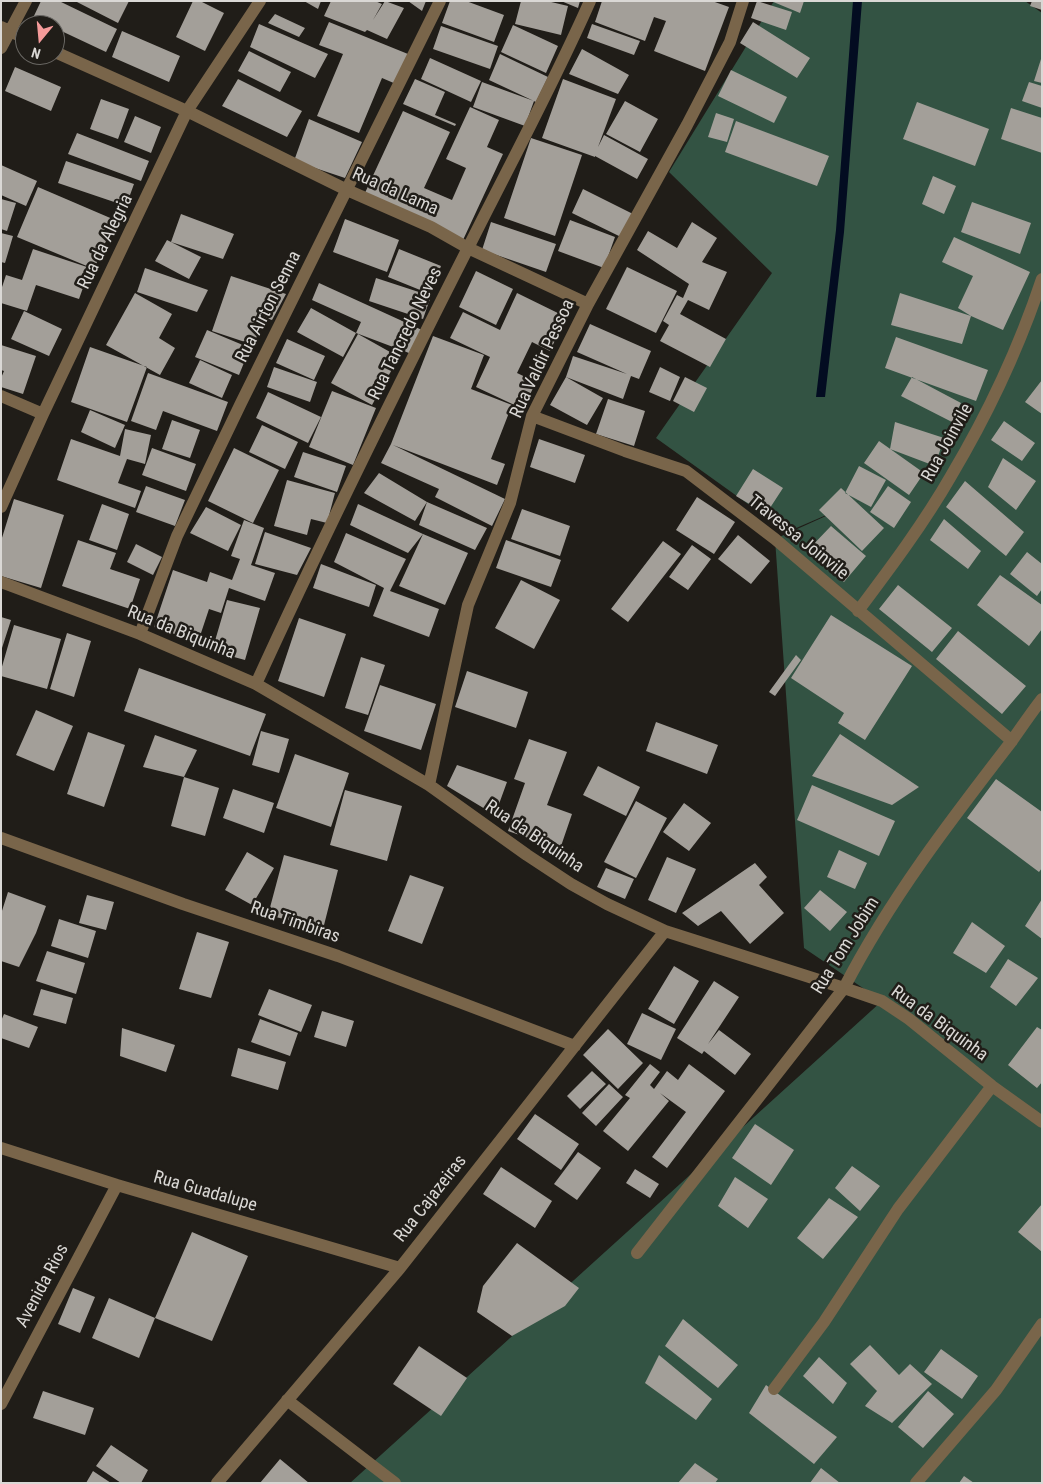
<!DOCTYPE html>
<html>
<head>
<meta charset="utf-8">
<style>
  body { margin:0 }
  #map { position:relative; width:1043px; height:1484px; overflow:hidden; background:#201d18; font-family:"Roboto Condensed",sans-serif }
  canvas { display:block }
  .frame { position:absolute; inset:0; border:2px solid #dad8d5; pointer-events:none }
  .north { position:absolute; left:15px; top:15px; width:50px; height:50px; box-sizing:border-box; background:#201d18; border:1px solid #6a6864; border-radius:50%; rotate:197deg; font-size:14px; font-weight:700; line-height:20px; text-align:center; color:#dad8d5 }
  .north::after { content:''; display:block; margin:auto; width:18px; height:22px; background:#f59b9a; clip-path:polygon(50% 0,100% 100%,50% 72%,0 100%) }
</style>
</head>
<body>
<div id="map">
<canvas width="1043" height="1484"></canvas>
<div class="frame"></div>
<div class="north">N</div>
</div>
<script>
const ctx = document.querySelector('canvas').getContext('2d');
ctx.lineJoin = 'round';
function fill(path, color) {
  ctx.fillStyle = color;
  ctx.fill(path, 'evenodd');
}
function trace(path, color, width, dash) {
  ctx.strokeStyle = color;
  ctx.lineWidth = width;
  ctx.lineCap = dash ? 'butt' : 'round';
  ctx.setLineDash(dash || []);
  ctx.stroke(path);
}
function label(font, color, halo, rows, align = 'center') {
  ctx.font = font + ' "Roboto Condensed",sans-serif';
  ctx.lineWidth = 5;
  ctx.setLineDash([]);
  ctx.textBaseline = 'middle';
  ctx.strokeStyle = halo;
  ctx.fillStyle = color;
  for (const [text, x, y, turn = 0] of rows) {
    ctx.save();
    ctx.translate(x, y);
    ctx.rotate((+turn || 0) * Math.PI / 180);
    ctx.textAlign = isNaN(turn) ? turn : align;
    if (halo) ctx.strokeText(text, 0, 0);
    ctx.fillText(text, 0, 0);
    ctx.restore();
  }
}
fill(new Path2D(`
  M774,1H1025L1042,13V1483H350L882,1001L804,948L775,539L868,497L787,532L656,438L772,273L669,172Z`), '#335343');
fill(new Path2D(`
  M853,1H862L844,232L825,397H816L836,230Z`), '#030c21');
fill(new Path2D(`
  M41,1H59L117,29L106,52L55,28V25H48L33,18Z
  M75,1H129L118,23Z
  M193,1H200L224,13L205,51L176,37Z
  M304,1H321L318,9Z
  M331,1H375L382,4L373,20L385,1L404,8L387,39L367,30L365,32L324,16Z
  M408,1H426L422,11Z
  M450,1H466L504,15L494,42L442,23Z
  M521,1H547L568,6L561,35L515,24Z
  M561,1H580L578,8Z
  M602,1H712L729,7L705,71L654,51L666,21L654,17L645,41L595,22Z
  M757,1L792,12L786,30L751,18Z
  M771,1H804L800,13Z
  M1032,1H1042V10L1030,6Z
  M275,14L305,28L299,37L268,23Z
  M329,22L408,54L396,84L382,78L359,133L317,116L343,54L319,45Z
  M753,22L810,58L797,78L740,43Z
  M259,24L328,54L315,78L250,47Z
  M592,24L640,41L634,55L587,38Z
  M513,25L558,46L546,73L501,52Z
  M441,26L498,46L490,69L433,49Z
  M122,31L180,56L169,82L112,57Z
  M582,49L629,75L618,94L569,74Z
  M249,51L291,72L280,92L238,71Z
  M500,54L548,77L536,102L489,80Z
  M430,58L481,81L471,102L421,79Z
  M1041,59H1042V83L1034,81Z
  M15,67L61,87L51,111L5,91Z
  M731,70L787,97L774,123L718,96Z
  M238,79L302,111L287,137L222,106Z
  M415,79L445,92L435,115L456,124L455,126L403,104Z
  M563,79L616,99L598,147L604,135L648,159L637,179L595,156V157L542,138Z
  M482,82L534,101L525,126L473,107Z
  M1029,82L1042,86V108L1022,101Z
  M101,99L129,109L118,139L90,129Z
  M625,101L658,119L640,152L606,134Z
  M917,102L989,129L975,166L903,139Z
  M470,107L499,120L487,147L503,154L463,240L364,195L403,111L450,132L424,188L452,200L466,168L446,159Z
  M1011,108L1042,118V153L1001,139Z
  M716,113L734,119L727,142L708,137Z
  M135,116L161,127L151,153L124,142Z
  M309,119L362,142L345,178L294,161Z
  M736,121L829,156L817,186L725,152Z
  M77,133L149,161L141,181L68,154Z
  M531,138L582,155L555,236L504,218Z
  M66,161L134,184L126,206L58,183Z
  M1,165L37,181L26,206L1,195Z
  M933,176L956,186L944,214L922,204Z
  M38,187L115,220L94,269L17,237Z
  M583,189L635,215L621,237L572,213Z
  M1,199L16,203L7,231L1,229Z
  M972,202L1031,223L1020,254L961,232Z
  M181,214L234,234L223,259L171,242Z
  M345,219L399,240L387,272L333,252Z
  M570,220L615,237L604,268L558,251Z
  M491,222L556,244L546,272L482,250Z
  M692,222L717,238L702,262L727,272L709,310L688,300L680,314L726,339L710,367L660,341L669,325L663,321L677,295L683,298L689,284L637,250L648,231L677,248Z
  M1,233L13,236L5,263L1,262Z
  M954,237L1030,272L1003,330L971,316L958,308L973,276L942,262Z
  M167,240L201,257L189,279L155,261Z
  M33,249L90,268L79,299L36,285L27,311L1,303V290L6,275L22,280Z
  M399,249L441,266L430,294L388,277Z
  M627,267L677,291L656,333L606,309Z
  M145,268L208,290L197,312L137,292Z
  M476,271L513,289L496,325L459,307Z
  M231,276L286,294L272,320L263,317L254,345L212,331Z
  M376,278L431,296L423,319L369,301Z
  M319,283L422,330L409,353L356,333L361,322L312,300Z
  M135,293L172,314L159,338L175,348L160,375L106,345Z
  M517,293L566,317L550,351L532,342L517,373L536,382L523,409L476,387L490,357L450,338L463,312L500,330Z
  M900,293L971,316L962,344L891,325Z
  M311,308L356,333L343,357L297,332Z
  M24,311L62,329L49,356L11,339Z
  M590,324L651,351L639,379L631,376L623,399L566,377L573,356L627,374L577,352Z
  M207,330L250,348L239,375L195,357Z
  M358,334L399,357L372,405L331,383Z
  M433,336L484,355L471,389L512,405L491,459L505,464L497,485L393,445L505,499L492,526L435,497L439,489L381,463L391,444Z
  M896,337L988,370L976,401L885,368Z
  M287,339L325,356L314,380L276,363Z
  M1,345L36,356L23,394L1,387V378L4,371L1,370Z
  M90,347L147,367L127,422L71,402Z
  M200,360L232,375L222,398L189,383Z
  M274,367L317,382L310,402L267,387Z
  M660,367L680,377L670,401L649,392Z
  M148,373L228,402L217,431L163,411L156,430L131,421Z
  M566,377L603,398L587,425L550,405Z
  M685,377L707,388L694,412L673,401Z
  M912,377L961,403L952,422L901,396Z
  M1042,380V414L1025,402Z
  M332,391L376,408L353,465L309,447Z
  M268,392L321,417L308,443L256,418Z
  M608,399L645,411L634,446L596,434Z
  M90,410L125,425L115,448L81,432Z
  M172,420L200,430L190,458L162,449Z
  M1004,421L1035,443L1022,461L991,440Z
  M895,422L944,438L935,466L890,449Z
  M262,425L298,442L285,469L249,452Z
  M125,429L151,435L145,464L127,459L118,483L141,491L135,508L57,480L71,439L120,456Z
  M539,439L585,455L575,483L530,467Z
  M879,441L924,473L909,495L864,463Z
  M152,448L196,464L186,491L142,475Z
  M234,448L279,470L253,523L208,501Z
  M303,452L346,466L337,492L294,477Z
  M1003,458L1036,481L1016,510L988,487Z
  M859,466L886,480L871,507L845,493Z
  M753,469L783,488L766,514L736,496Z
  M379,473L427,502L415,521L364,493Z
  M287,480L335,493L327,523L311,519L307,535L274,526Z
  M965,481L1024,532L1006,556L946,507Z
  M146,486L185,500L175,526L136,512Z
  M888,486L911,502L894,528L870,512Z
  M841,488L884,528L862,551L819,510Z
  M697,497L735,522L714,554L676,530Z
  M14,499L64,515L41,588L1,576V541Z
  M427,502L487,528L475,550L419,525Z
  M102,504L129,514L117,550L89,540Z
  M358,504L423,534L408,553L350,525Z
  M206,507L241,525L228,551L190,533Z
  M522,509L570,526L560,556L511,539Z
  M944,519L981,551L968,569L930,540Z
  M244,520L264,528L251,565L275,573L265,601L229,588L221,613L209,609L198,642L154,627L173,570L207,582L210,572L232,580L240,559L231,556Z
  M831,526L866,556L844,582L808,550Z
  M265,532L311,548L297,575L255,564Z
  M346,533L406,559L390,591L439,609L429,637L373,616L384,588L334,562Z
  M423,534L468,553L445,605L399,586Z
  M738,535L770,561L751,584L718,559Z
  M78,540L116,553L110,569L140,579L130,609L62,586Z
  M506,540L561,560L551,587L496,568Z
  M663,541L681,554L628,622L611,609Z
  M136,544L162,557L153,575L127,562Z
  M692,545L711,559L688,590L669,577Z
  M1027,552L1042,564V589L1037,596L1010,574Z
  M321,564L376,585L369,607L313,588Z
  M1000,575L1042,605V629L1029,646L977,605Z
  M521,580L560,600L534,649L495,628Z
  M898,585L952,628L932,652L879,609Z
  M227,600L260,608L245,660L212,651Z
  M831,615L912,666L865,740L838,723L844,713L791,678Z
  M1,617L11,620L2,648H1Z
  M299,618L346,634L324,697L278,681Z
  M14,625L61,639L47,689L1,676V670Z
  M958,631L1026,686L1002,714L936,659Z
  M67,633L91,641L74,697L50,689Z
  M796,655L801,660L775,696L769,692Z
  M361,657L385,665L368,715L345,708Z
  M139,668L266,714L250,756L124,711Z
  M467,671L528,692L516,728L455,707Z
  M380,685L436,704L421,750L364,731Z
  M36,710L73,726L54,771L16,755Z
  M656,722L718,745L707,774L646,751Z
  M261,731L289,739L279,773L252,765Z
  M88,732L125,745L104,807L67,794Z
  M840,734L919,787L892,805L812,776Z
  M155,735L197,750L184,777L143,767Z
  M529,739L567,752L547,805L572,814L560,849L508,831L525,783L514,779Z
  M295,754L349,773L331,827L276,808Z
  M457,765L507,782L495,815L447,786Z
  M598,766L640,787L626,816L583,795Z
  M184,777L219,788L205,836L171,826Z
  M996,779L1042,812V868L1039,872L967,818Z
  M812,785L895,821L879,856L797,820Z
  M233,789L274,803L264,833L223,818Z
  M345,790L402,806L387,861L330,845Z
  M636,801L667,818L636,878L604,862Z
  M684,803L711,823L689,851L663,832Z
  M839,850L867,863L855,889L827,877Z
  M247,852L274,868L252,905L225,890Z
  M284,855L338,870L323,929L268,915Z
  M667,857L696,869L676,913L648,900Z
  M755,863L767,877L759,885L784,913L750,944L721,911L698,926L682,913Z
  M606,868L634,879L625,899L597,887Z
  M410,875L444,887L422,944L388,931Z
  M820,890L847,912L830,931L804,908Z
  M8,892L46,906L36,933L19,967L1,961V914Z
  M87,895L114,902L106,930L79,923Z
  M1042,899V939L1025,926Z
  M59,919L96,931L88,958L51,946Z
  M972,922L1005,946L986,973L953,953Z
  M197,932L229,942L211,998L179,989Z
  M47,951L85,963L76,994L36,981Z
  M1008,959L1038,978L1016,1006L990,987Z
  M674,966L699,981L674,1024L648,1009Z
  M714,981L739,997L708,1044L719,1030L751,1054L735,1075L704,1051L702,1054L677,1038Z
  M41,989L73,998L66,1024L33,1015Z
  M269,989L312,1005L301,1032L258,1015Z
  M322,1011L354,1021L346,1047L314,1037Z
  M642,1013L676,1029L661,1060L627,1044Z
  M4,1014L38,1027L29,1048L1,1038V1021Z
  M260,1019L298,1033L290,1056L251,1042Z
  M1037,1027L1042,1030V1082L1037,1088L1008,1065Z
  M122,1028L175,1045L166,1072L120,1056Z
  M608,1029L643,1063L618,1089L583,1055Z
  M238,1048L286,1062L278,1090L231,1076Z
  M650,1064L660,1072L650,1085L654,1089L667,1071L678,1080L689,1064L725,1091L667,1168L652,1157L686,1112L660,1093L669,1101L628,1151L603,1131L630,1098L625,1095Z
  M592,1071L606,1084L580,1109L567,1096Z
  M609,1084L623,1097L596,1126L582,1113Z
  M535,1114L579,1144L561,1170L517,1139Z
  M755,1124L794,1150L771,1185L732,1158Z
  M578,1152L601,1168L577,1200L554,1184Z
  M852,1166L880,1186L860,1211L835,1188Z
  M501,1167L552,1201L535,1228L483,1194Z
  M635,1169L659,1184L650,1198L626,1183Z
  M735,1177L768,1199L748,1228L718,1206Z
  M829,1198L858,1217L823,1259L797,1238Z
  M1042,1204V1252L1018,1232Z
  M192,1232L248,1256L212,1341L155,1318Z
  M517,1243L579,1288L565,1306L512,1336L477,1312L483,1286Z
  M73,1288L95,1297L80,1333L58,1324Z
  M109,1298L155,1318L139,1358L92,1338Z
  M683,1319L738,1365L718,1388L665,1346Z
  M870,1345L899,1375L910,1364L932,1384L892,1423L865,1406L877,1391L850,1364Z
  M419,1346L467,1378L441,1416L393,1384Z
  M941,1349L978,1376L962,1399L924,1372Z
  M659,1355L712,1399L696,1420L645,1383Z
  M819,1357L847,1383L833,1404L803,1376Z
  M766,1385L837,1437L814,1464L749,1413Z
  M43,1391L94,1408L85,1435L33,1418Z
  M928,1391L954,1414L923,1448L898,1427Z
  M111,1445L148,1470L141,1483H121L96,1466Z
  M280,1459L309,1483H260Z
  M695,1463L718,1479L715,1483H678Z
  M821,1468L840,1483H810Z
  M93,1471L111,1483H86Z
  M964,1476L974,1483H959Z`), '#a39f99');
trace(new Path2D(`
  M1,27L25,38
  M1,48L26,1
  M55,52L187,111L347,190L431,227L468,248L588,304
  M1,396L43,414
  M532,416L625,451L686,471L775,539L1012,741
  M1,507L43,414L187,111L260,1
  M1,582L140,634L256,684L429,785L527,855L571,884L607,904L665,931L844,988L882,1001L909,1019L992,1086L1042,1122
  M858,611C891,567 924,523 951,476C988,414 1019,348 1042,279
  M140,634L177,536L241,403L440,1
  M256,684C323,537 395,392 468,248C509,166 553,85 590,1
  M429,785L468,605L510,503L532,416L588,304L687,125L730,42L743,1
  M1,838L183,904L338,956L575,1046
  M1,1148L117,1185L400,1268
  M637,1253L844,988C890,899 950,821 1011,742C1021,728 1031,713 1042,699
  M774,1389L824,1322L898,1209L992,1086
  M287,1400L395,1483
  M1,1404L117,1185
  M217,1483L400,1268L665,931
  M916,1483L996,1390L1042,1324`), '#79654a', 12);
label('18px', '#dad8d5', '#201d18', [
  ["Rua da Lama",395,192,24],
  ["Rua da Alegria",106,242,-64],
  ["Rua Airton Senna",269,307,-63],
  ["Rua Tancredo Neves",406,334,-64],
  ["Rua Valdir Pessoa",543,359,-65],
  ["Rua Joinvile",948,443,-61],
  ["Travessa Joinvile",798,538,39],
  ["Rua da Biquinha",181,633,22],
  ["Rua da Biquinha",534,837,34],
  ["Rua Timbiras",295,923,19],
  ["Rua Tom Jobim",846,946,-58],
  ["Rua da Biquinha",939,1024,36],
  ["Rua Guadalupe",205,1192,16],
  ["Rua Cajazeiras",431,1199,-52],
  ["Avenida Rios",43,1286,-62]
]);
</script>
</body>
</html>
